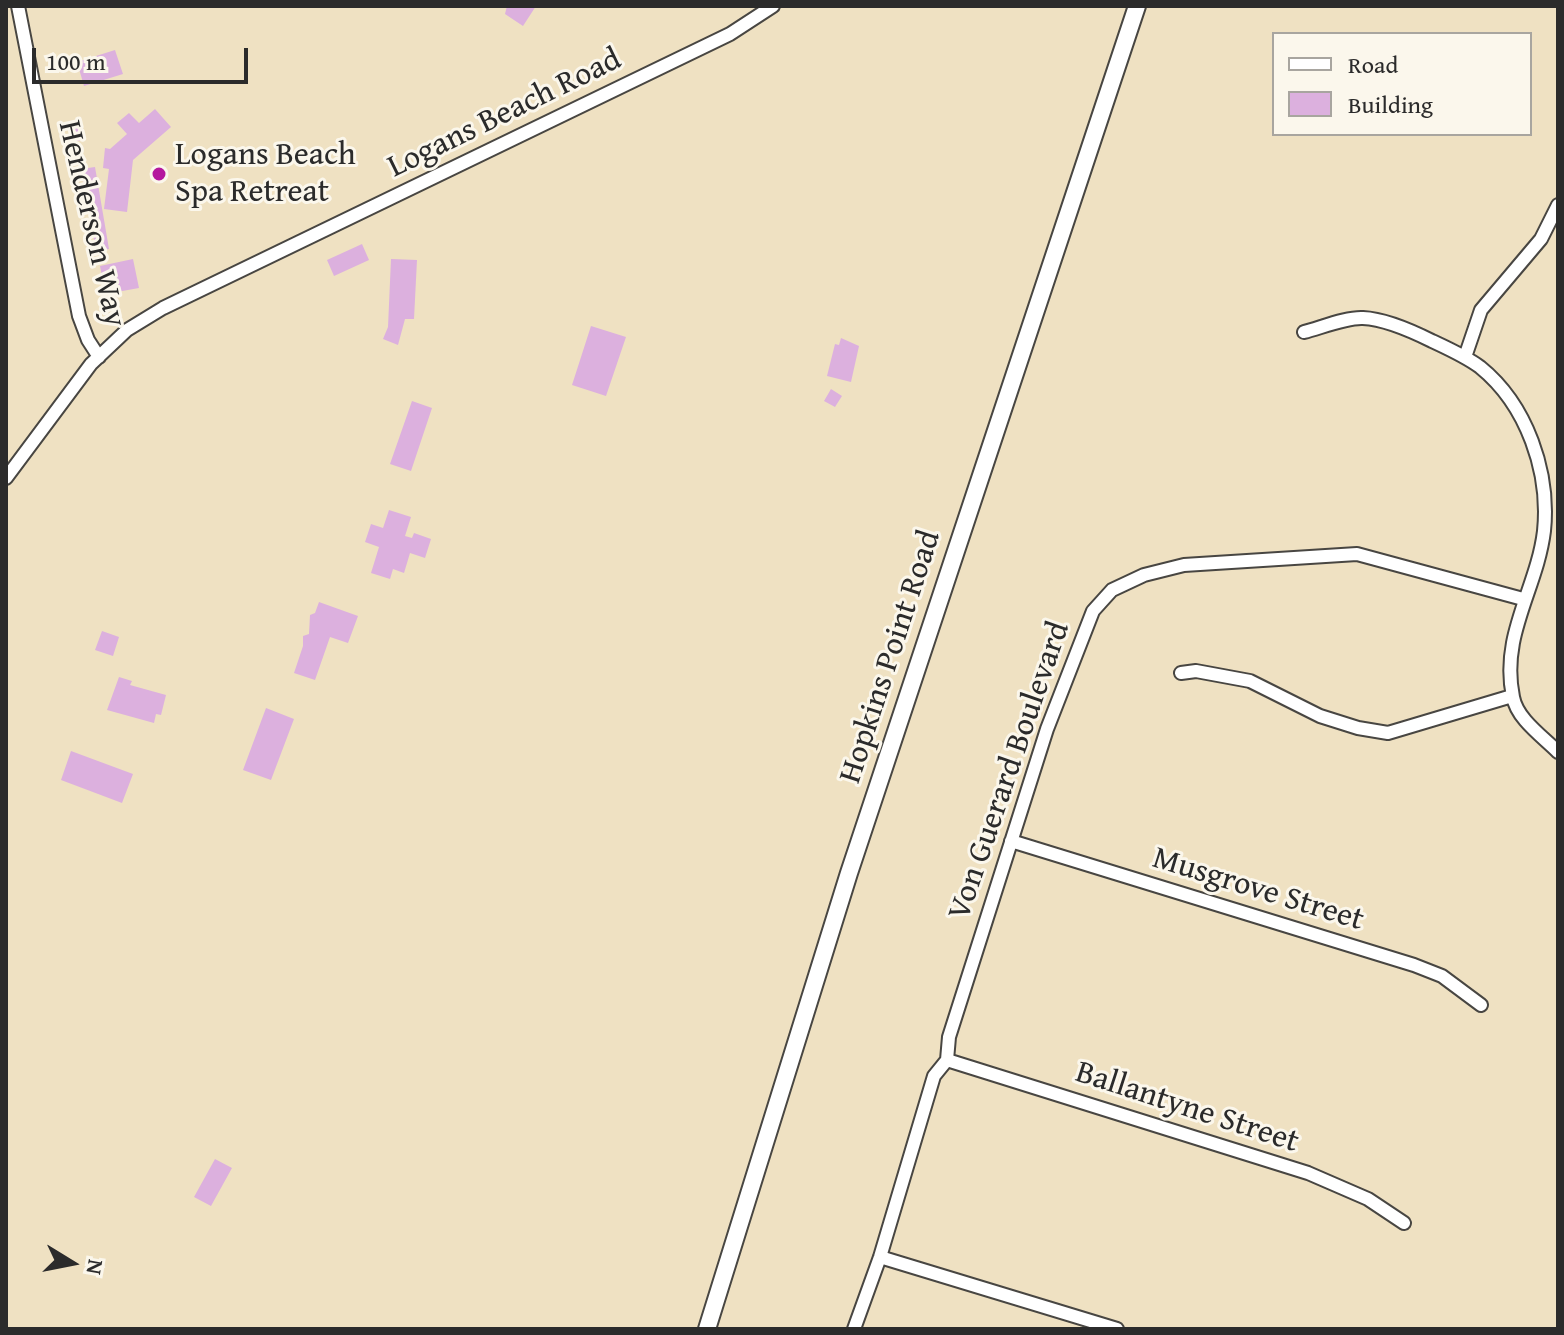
<!DOCTYPE html>
<html>
<head>
<meta charset="utf-8">
<style>
  body { margin:0 }
  #map { position:relative; width:1564px; height:1335px; overflow:hidden; background:#efe1c2; font-family:"Gentium Book Plus",serif }
  canvas { display:block }
  .frame { position:absolute; inset:0; border:8px solid #2b2b2b; pointer-events:none }
  .legend { position:absolute; left:1272px; top:32px; width:260px; height:104px; box-sizing:border-box; background:#fbf7ec; border:2px solid #a8a59f; margin:0; padding:10px 14px; list-style:none; font-size:24px; color:#2b2b2b }
  .legend li { display:flex; align-items:center; gap:16px; height:40px }
  .legend b { width:40px; border:2px solid #a8a59f }
  .north { position:absolute; left:32px; top:1223px; width:80px; height:80px; -webkit-text-stroke:6px #fbf7ec; paint-order:stroke; rotate:100deg; font-size:22px; font-weight:700; line-height:32px; text-align:center; color:#2b2b2b }
  .north::after { content:''; display:block; margin:auto; width:28px; height:36px; background:#2b2b2b; clip-path:polygon(50% 0,100% 100%,50% 72%,0 100%) }
  .scale { position:absolute; left:32px; top:48px; width:216px; height:36px; box-sizing:border-box; border:4px solid #2b2b2b; border-top:0; padding-left:10px; font-size:24px; line-height:28px; white-space:nowrap; color:#2b2b2b; -webkit-text-stroke:6px #fbf7ec; paint-order:stroke }
</style>
</head>
<body>
<div id="map">
<canvas width="1564" height="1335"></canvas>
<div class="frame"></div>
<ul class="legend">
<li><b style="height:10px;background:#fff"></b>Road</li>
<li><b style="height:22px;background:#dcb0de"></b>Building</li>
</ul>
<div class="north">N</div>
<div class="scale">100 m</div>
</div>
<script>
const ctx = document.querySelector('canvas').getContext('2d');
ctx.lineJoin = 'round';
function fill(path, color) {
  ctx.fillStyle = color;
  ctx.fill(path, 'evenodd');
}
function trace(path, color, width, dash) {
  ctx.strokeStyle = color;
  ctx.lineWidth = width;
  ctx.lineCap = dash ? 'butt' : 'round';
  ctx.setLineDash(dash || []);
  ctx.stroke(path);
}
function label(font, color, halo, rows, align = 'center') {
  ctx.font = font + ' "Gentium Book Plus",serif';
  ctx.lineWidth = 6;
  ctx.setLineDash([]);
  ctx.textBaseline = 'middle';
  ctx.strokeStyle = halo;
  ctx.fillStyle = color;
  for (const [text, x, y, turn = 0] of rows) {
    ctx.save();
    ctx.translate(x, y);
    ctx.rotate((+turn || 0) * Math.PI / 180);
    ctx.textAlign = isNaN(turn) ? turn : align;
    if (halo) ctx.strokeText(text, 0, 0);
    ctx.fillText(text, 0, 0);
    ctx.restore();
  }
}
fill(new Path2D(`
  M507,6H536L523,26L505,14Z
  M115,50L123,74L84,86L77,62Z
  M155,109L171,127L133,160L127,212L104,209L109,169L103,168L105,148L110,149L127,134L117,123L129,113L139,123Z
  M80,120L83,140L71,142L68,122Z
  M95,167L109,249L96,251L81,169Z
  M362,244L369,260L334,276L327,260Z
  M133,259L139,288L117,292L115,283L104,286L100,266Z
  M391,259L417,260L414,319H405L398,345L383,339L388,327Z
  M591,326L626,337L606,396L572,385Z
  M841,338L859,346L851,382L827,376L835,344L839,345Z
  M831,389L842,396L835,407L824,401Z
  M412,401L432,408L411,471L390,464Z
  M389,510L411,517L405,536L412,538L414,533L431,539L425,558L410,553L404,573L393,569L390,579L371,573L379,547L365,542L371,524L383,528Z
  M319,602L358,616L348,643L330,637L315,680L294,673L303,646V636L309,634L310,615L315,613Z
  M102,631L119,637L113,656L95,650Z
  M119,677L132,681L130,685L166,695L161,715L156,714L154,723L107,710Z
  M266,708L294,719L271,780L243,770Z
  M71,751L133,774L122,803L61,780Z
  M215,1159L232,1168L211,1206L194,1197Z`), '#dcb0de');
const minor = new Path2D(`
  M18,6L79,316L88,340L99,357
  M1304,332C1320,328 1347,317 1363,318C1386,319 1412,331 1432,341C1449,349 1465,356 1480,367C1527,405 1550,472 1544,531C1537,589 1500,635 1513,697C1517,719 1542,736 1558,752
  M1465,357L1481,310L1541,239L1558,205
  M6,478L91,364L127,330L163,308L730,34L773,6
  M1181,673L1196,671L1250,681L1320,716L1358,728L1388,733L1512,696
  M1011,841L1414,965L1442,976L1481,1005
  M947,1060L1308,1173L1368,1199L1404,1223
  M880,1257L1117,1329
  M854,1329L880,1257L934,1076L947,1060L949,1037L1047,729L1093,611L1112,590L1144,575L1184,565L1357,554L1523,599`);
const tertiary = new Path2D(`
  M707,1329L849,873L1137,6`);
trace(minor, '#484642', 16);
trace(tertiary, '#484642', 20);
trace(minor, '#fff', 12);
trace(tertiary, '#fff', 16);
for (const [x, y, r, color] of [
  [159,174,8,"#b5179e"]
]) {
  const dot = new Path2D();
  dot.arc(x, y, r, 0, 2 * Math.PI);
  ctx.fillStyle = color;
  ctx.fill(dot);
  trace(dot, '#fbf7ec', 3);
}
label('32px', '#2b2b2b', '#fbf7ec', [
  ["Logans Beach Road",505,114,-26],
  ["Henderson Way",91,224,77],
  ["Hopkins Point Road",891,657,-72],
  ["Von Guerard Boulevard",1010,771,-71],
  ["Musgrove Street",1258,890,17],
  ["Ballantyne Street",1187,1108,18]
]);
label('32px', '#2b2b2b', '#fbf7ec', [
  ["Logans Beach",175,156],
  ["Spa Retreat",175,193]
], 'left');
</script>
</body>
</html>
